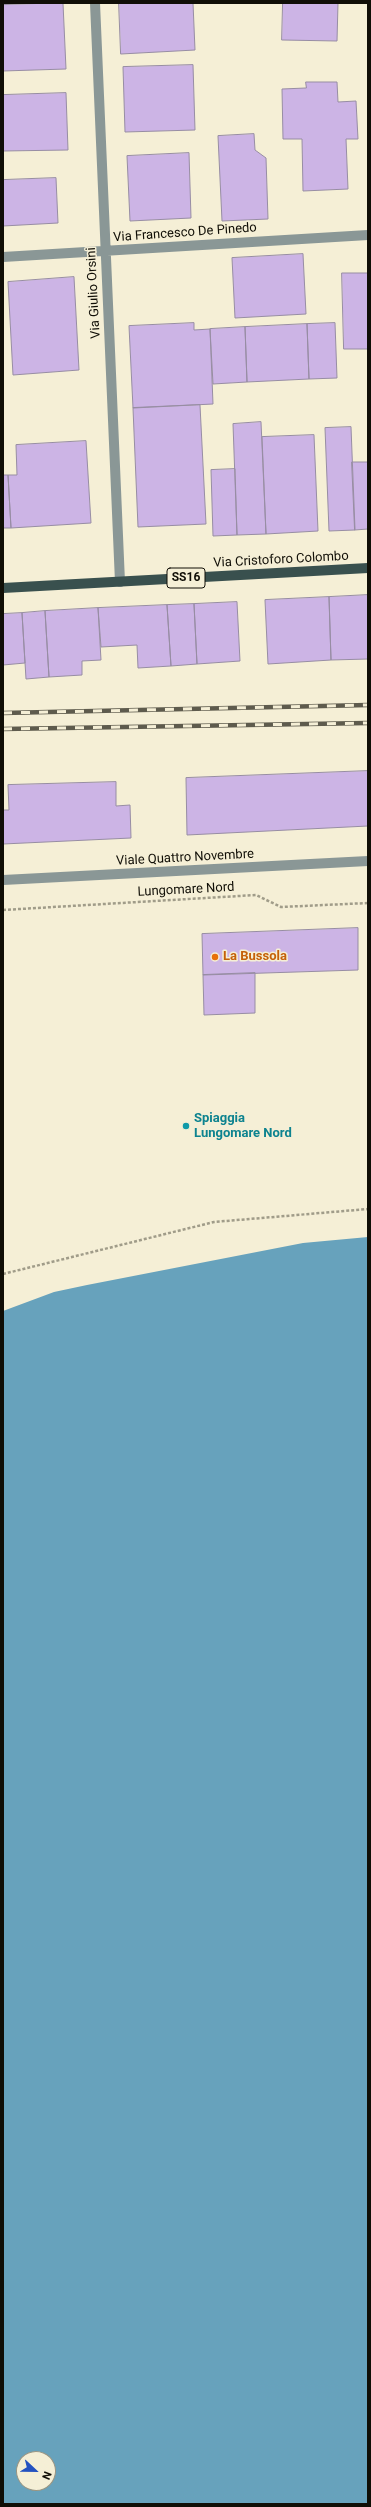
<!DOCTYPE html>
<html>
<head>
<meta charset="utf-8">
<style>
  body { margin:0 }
  #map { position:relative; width:371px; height:2507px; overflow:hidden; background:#f5efd6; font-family:Roboto,sans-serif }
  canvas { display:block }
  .frame { position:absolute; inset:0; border:4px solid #100e06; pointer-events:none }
  .north { position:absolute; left:16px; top:2451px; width:40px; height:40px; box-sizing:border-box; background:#f5efd6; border:1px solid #999583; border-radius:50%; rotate:112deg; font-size:11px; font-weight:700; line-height:16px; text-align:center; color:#100e06 }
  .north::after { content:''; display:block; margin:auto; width:14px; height:18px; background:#2452c0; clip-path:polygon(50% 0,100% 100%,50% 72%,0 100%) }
</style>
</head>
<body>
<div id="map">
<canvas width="371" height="2507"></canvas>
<div class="frame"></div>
<div class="north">N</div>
</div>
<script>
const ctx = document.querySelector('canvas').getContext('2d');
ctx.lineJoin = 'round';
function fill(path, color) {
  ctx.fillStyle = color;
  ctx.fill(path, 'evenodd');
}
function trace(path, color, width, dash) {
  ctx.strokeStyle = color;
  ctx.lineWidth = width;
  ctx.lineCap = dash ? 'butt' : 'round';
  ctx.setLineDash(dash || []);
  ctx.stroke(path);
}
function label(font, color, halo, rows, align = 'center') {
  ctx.font = font + ' Roboto,sans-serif';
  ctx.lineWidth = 3;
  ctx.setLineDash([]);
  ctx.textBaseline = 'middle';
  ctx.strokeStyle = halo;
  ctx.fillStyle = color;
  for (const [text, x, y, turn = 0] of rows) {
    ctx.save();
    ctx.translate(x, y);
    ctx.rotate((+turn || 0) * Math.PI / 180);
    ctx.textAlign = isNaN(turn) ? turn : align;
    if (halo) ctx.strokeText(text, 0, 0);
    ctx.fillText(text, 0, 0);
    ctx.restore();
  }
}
fill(new Path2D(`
  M368,1237V2504H3V1311L54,1292L87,1285L303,1243ZM24,2459H48V2483H24Z`), '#67a2bc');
const building = new Path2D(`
  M63,3L66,69L3,71V5Z
  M119,3H193L195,50L121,54Z
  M283,3H338L337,41L282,40Z
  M193,65L195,130L125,132L123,67Z
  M306,82H337L338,102L356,101L358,139H346L348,189L303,191L302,139H283L282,89L306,88Z
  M66,93L68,150L3,151V95Z
  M254,134L255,150L266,158L268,219L222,221L218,136Z
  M189,153L191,218L130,221L127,156Z
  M56,178L58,223L3,226V180Z
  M303,254L306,314L235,318L232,258Z
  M342,273H368V349H344Z
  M74,277L79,370L13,375L8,282Z
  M194,323V330L210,329L213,404L133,408L129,326Z
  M335,323L337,378L309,379L307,324Z
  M307,324L309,379L247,382L245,327Z
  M245,327L247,382L213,384L210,329Z
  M200,405L206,524L138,527L133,408Z
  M261,422L266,534L237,535L233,424Z
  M351,427L355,530L329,531L325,428Z
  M314,435L318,531L266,534L262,437Z
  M86,441L91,523L11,528L8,475H17L16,445Z
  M352,462H368V529L355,530Z
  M235,469L237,535L213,536L211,470Z
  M3,475H8L11,528H3Z
  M368,595V659L331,660L329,597Z
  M329,597L331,660L268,664L265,600Z
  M237,602L240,661L197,664L194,604Z
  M194,604L197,664L171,666L167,605Z
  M167,605L171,666L138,668L137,645L101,647L98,608Z
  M98,608L101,660L82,661V675L49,677L45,611Z
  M45,611L49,677L26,679L22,613Z
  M22,613L25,663L3,665V614Z
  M368,771V826L187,835L186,778Z
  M116,782V806L130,805L131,838L3,844V810H9L8,785Z
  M358,928V970L203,975L202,934Z
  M255,973V1013L204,1015L203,975Z`);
fill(building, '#ccb4e5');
trace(building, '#978da3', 1);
trace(new Path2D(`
  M3,910L256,895L281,907L368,903
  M3,1274L214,1222L368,1209`), '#a09c89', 2.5, [3, 2]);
trace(new Path2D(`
  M95,3L120,582
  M3,257L368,235
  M3,880L368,861`), '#8a9796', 10);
trace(new Path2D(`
  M3,588L368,568`), '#39504e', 10);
const rail = new Path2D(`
  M3,713L368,705
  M3,729L368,723`);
trace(rail, '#5e5b4d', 4.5);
trace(rail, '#f5efd6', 3, [9]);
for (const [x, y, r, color] of [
  [215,957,4,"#e8710a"],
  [186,1126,4,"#0f9aa8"]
]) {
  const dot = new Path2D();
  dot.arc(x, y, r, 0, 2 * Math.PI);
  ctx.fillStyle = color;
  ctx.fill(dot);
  trace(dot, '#f5efd6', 1.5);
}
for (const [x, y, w] of [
  [186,578,38]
]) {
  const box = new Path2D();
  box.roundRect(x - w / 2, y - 10, w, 20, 3);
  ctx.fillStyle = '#f5efd6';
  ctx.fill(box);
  trace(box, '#100e06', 1);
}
label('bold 12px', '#100e06', null, [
  ["SS16",186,578]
]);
label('13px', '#100e06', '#f5efd6', [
  ["Via Francesco De Pinedo",185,233,-4],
  ["Via Giulio Orsini",94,293,-93],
  ["Via Cristoforo Colombo",281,560,-3],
  ["Viale Quattro Novembre",185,858,-3],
  ["Lungomare Nord",186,890,-3]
]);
label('bold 13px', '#c56008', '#f5efd6', [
  ["La Bussola",223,957]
], 'left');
label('bold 13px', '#0d838f', '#f5efd6', [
  ["Spiaggia",194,1119],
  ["Lungomare Nord",194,1134]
], 'left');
</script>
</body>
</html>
